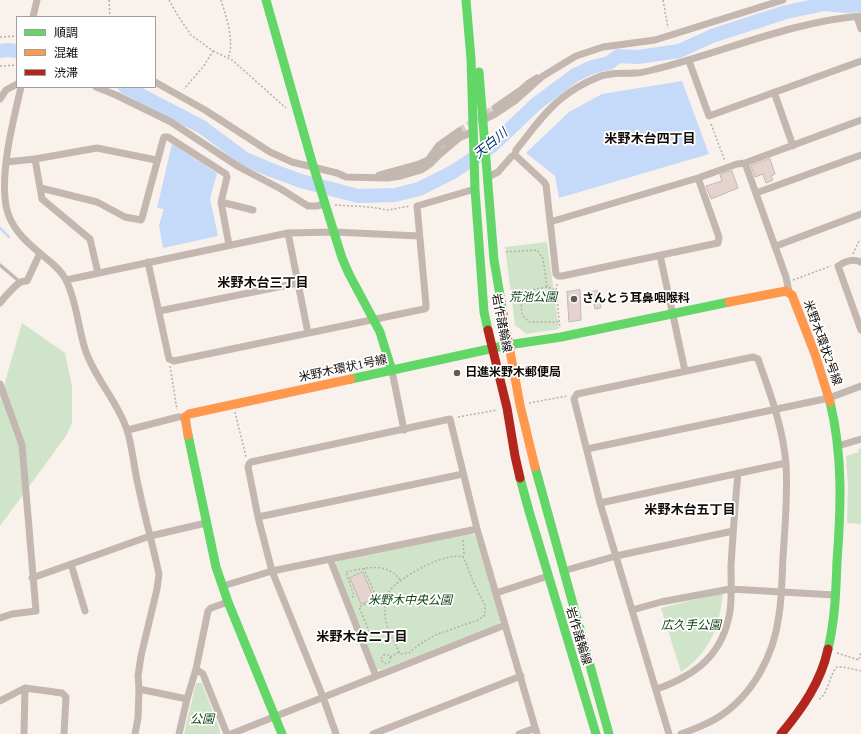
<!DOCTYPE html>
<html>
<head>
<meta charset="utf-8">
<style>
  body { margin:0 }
  #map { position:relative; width:861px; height:734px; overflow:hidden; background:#f9f1ec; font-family:"Times New Roman","Noto Sans JP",serif }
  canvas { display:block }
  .legend { position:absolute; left:16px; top:16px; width:140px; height:72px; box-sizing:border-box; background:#fff; border:1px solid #a09d9c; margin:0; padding:5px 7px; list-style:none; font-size:12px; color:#110b07 }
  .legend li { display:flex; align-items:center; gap:8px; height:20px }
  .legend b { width:20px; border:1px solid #a09d9c }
</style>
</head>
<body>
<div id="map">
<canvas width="861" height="734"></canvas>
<ul class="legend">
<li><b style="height:5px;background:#63d668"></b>順調</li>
<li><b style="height:5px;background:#ff974d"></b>混雑</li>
<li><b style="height:5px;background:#b3261e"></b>渋滞</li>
</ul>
</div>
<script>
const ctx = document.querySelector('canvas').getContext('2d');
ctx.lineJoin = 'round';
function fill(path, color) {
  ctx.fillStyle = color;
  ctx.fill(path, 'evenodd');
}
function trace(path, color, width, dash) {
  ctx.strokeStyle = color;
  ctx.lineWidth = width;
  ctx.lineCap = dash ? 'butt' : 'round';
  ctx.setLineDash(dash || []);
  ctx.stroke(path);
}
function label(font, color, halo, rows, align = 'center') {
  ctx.font = font + ' "Times New Roman","Noto Sans JP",serif';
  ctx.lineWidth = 3.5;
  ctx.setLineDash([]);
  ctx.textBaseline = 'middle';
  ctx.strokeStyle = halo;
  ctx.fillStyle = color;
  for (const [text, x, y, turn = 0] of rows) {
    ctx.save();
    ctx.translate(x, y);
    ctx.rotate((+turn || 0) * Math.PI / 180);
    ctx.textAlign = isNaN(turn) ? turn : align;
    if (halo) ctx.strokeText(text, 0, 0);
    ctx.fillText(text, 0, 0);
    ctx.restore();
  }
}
fill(new Path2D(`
  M547,242L559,329L526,334L515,325L505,247Z
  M22,323L65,353L72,386V423L66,436L0,526V382L3,389Z
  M861,448V524L847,523L848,486L846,456L859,452L858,449Z
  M471,533L475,536L501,620L498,624L381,670L377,669L335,565L337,561Z
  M720,593L723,594C719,628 710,652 681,672L661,608Z
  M196,683H202L220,730V734H184Z`), '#d0e4ca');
fill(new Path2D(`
  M682,81L709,154L559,198L555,176L526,153L569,112L602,94Z
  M172,144L217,173L210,199L218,236L163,248L159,225L164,209L157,208Z`), '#c5d9f8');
trace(new Path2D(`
  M0,228L9,237`), '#c5d9f8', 2.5);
trace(new Path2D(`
  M0,51L8,50L17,51
  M125,87L202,127L245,159L271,170L301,181L358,196L395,195L419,189L453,172L492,146L536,104L575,75L592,67L609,63L618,56L638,57L679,51L712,36L786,12L825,4L846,6L861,5`), '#c5d9f8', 14);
const building = new Path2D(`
  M770,159L775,174L771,176L773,180L766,183L763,174L755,177L751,166Z
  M732,171L738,188L711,199L706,186L722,181L720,175Z
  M580,290L581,320L569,322L567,292Z
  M598,291L601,308L595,309L592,292Z
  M363,572L374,599L361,604L350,578Z`);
fill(building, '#e6d3cf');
trace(building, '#bfb8b5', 1);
trace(new Path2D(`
  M459,131L495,108`), '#d6ceca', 7, [7, 3.5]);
trace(new Path2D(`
  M109,0L110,17
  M169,0L178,16L191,35L213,51L203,67L184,89
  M221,0C226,16 235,42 228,58
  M663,0L668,28
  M0,37L17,36
  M213,51L232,60L240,67L286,108
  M0,66L17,65
  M711,124L725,161
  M335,205L370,207L388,210L410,206
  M506,252L537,250L543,259L547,287L556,290
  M853,254L859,241H861
  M793,280L831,266
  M557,284L556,290L560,328
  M547,287L520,292L522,315L529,322H560
  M170,366L177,410
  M529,403L567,396
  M235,412L246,457
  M458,417L497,410
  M463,540L464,554L463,557C446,552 407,574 394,586C388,591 385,600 385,608C383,624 394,640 400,654L409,653L420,644L435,635L478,620L485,615V605L473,582L467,565L463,557
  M364,568L377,599
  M352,597L354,596L346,572C366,568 387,561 401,581
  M374,643L359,607L378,598H387
  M837,653L859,660L861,652
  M381.5 659a4.5 4.5 0 1 1 9 0a4.5 4.5 0 1 1-9 0Z
  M390,657L399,652
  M819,699C828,695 829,675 837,667H843L861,671`), '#b9b0aa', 1.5, [2, 2]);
trace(new Path2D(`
  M0,265L20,282`), '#c4b7b0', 3.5);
trace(new Path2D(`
  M33,17L37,0
  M857,17L861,29
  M689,61L709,116L861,61
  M155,82L205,110L270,152L292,162L337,173L346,177L388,178L401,176L421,170L430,164L440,154L459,138L474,131
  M21,87C13,122 0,171 6,206C10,227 25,241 41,254C50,262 60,268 66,280C77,302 78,329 86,352C96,380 118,402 127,430C133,449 134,470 139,489C145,518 153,546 159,574L157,589L141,656L138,676L139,689L138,718L135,734
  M96,87L116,95L171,122L239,167L281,189L308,206H317L325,204
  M774,92L793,146
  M0,99L6,90L17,84
  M495,108L521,90L529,83L537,78
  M483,120L495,114L516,100L543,76L576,56L603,47L655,40L783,0
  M515,155L544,182L546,185L556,274L558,276H562L718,243L719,237L698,178
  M35,159L42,199L90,239L98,273
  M6,162L35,159L97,148L156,160
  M745,163L786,277L789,292
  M379,175L419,164L428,160L439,145L459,131
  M488,177L498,172L512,156L515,155L516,150C530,133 544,112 562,98C572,90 584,83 596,78C608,72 622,74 635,73C642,73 649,71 656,69C724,52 790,22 861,16
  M41,188L97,202L125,217L141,220L142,218L163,140L164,137H168L226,174L227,177L221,202L229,245
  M756,193L861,155
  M221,202L253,210
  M550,222L698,178L737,164L745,163L861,120
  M288,233L308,333
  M776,246L861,214
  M660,255L685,371
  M148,262L169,359L174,361L424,309L426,308V305L417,206L475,189
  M861,262C853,258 845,261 838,266L861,330
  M66,280L288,233L334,232L419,236
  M0,303C2,300 17,283 21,282C23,281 25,281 27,281L40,253
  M159,311L298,283
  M392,371L404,430
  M0,384L22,445L36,611L12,614L0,618
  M128,430L178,417H185
  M838,446L861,439
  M587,449L829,398L861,386
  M600,503L786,463
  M258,517L463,474
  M330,559L376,676
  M71,564L85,611
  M563,571L616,556L733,531
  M32,578L150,536L206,523
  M223,586L272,571L477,529
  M496,593L548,576
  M632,610L661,602L730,589L835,595
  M196,669L203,674L227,734
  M139,689L187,699
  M657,689C696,675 723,655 730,611C732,597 731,580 731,565C733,535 735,504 738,473
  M0,701L25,688L62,693L66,697L64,734
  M24,734L25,688
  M179,734L187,699L196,669L208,611L211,608L228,602
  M231,734L505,625
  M336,734L323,697L272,571L258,517L248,467L249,464L251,462L450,419L477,529L537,734
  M373,734L521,676
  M519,734L535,728
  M669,734L600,503L574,399L577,394L753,357L758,359C770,393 783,427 786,464C788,495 785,526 783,557C782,577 782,596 779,615C774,655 753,696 717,718C706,725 694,729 681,734`), '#c4b7b0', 7);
trace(new Path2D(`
  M266,0L312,162L342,258L349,274L380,332L392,371
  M466,0L471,59L475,189L484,312L488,330
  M479,72L494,260L503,313
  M351,379L508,345L561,337L729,302
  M188,435L216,567L228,602L282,734
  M535,467L609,734
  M520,478L529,511L596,734
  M828,649C835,620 836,591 837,561C841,508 843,455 830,402`), '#63d668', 9);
trace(new Path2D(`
  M729,302L786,291L792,295L815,354L830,402
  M503,313L520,405L535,467
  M188,435L185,417L189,414L351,379`), '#ff974d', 9);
trace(new Path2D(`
  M488,330L507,408L515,456L520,478
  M781,734C802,709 821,682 828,649`), '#b3261e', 9);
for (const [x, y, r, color] of [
  [574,299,4,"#625c57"],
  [457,373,4,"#625c57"]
]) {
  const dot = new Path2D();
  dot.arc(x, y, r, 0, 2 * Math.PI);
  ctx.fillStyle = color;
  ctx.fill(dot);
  trace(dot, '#fff', 1.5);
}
label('italic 12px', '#0d4215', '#fff', [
  ["荒池公園",533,298],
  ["米野木中央公園",410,601],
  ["広久手公園",691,626],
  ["公園",202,720]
]);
label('bold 12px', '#110b07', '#fff', [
  ["さんとう耳鼻咽喉科",582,299],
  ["日進米野木郵便局",465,373]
], 'left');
label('12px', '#110b07', '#fff', [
  ["岩作諸輪線",501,323,79],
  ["米野木環状2号線",822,343,70],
  ["米野木環状1号線",343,369,-12],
  ["岩作諸輪線",578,636,73]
]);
label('bold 13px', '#110b07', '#fff', [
  ["米野木台四丁目",650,140],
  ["米野木台三丁目",263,284],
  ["米野木台五丁目",690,511],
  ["米野木台二丁目",362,638]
]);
label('italic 13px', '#003171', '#fff', [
  ["天白川",491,144,-39]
]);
</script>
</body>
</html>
